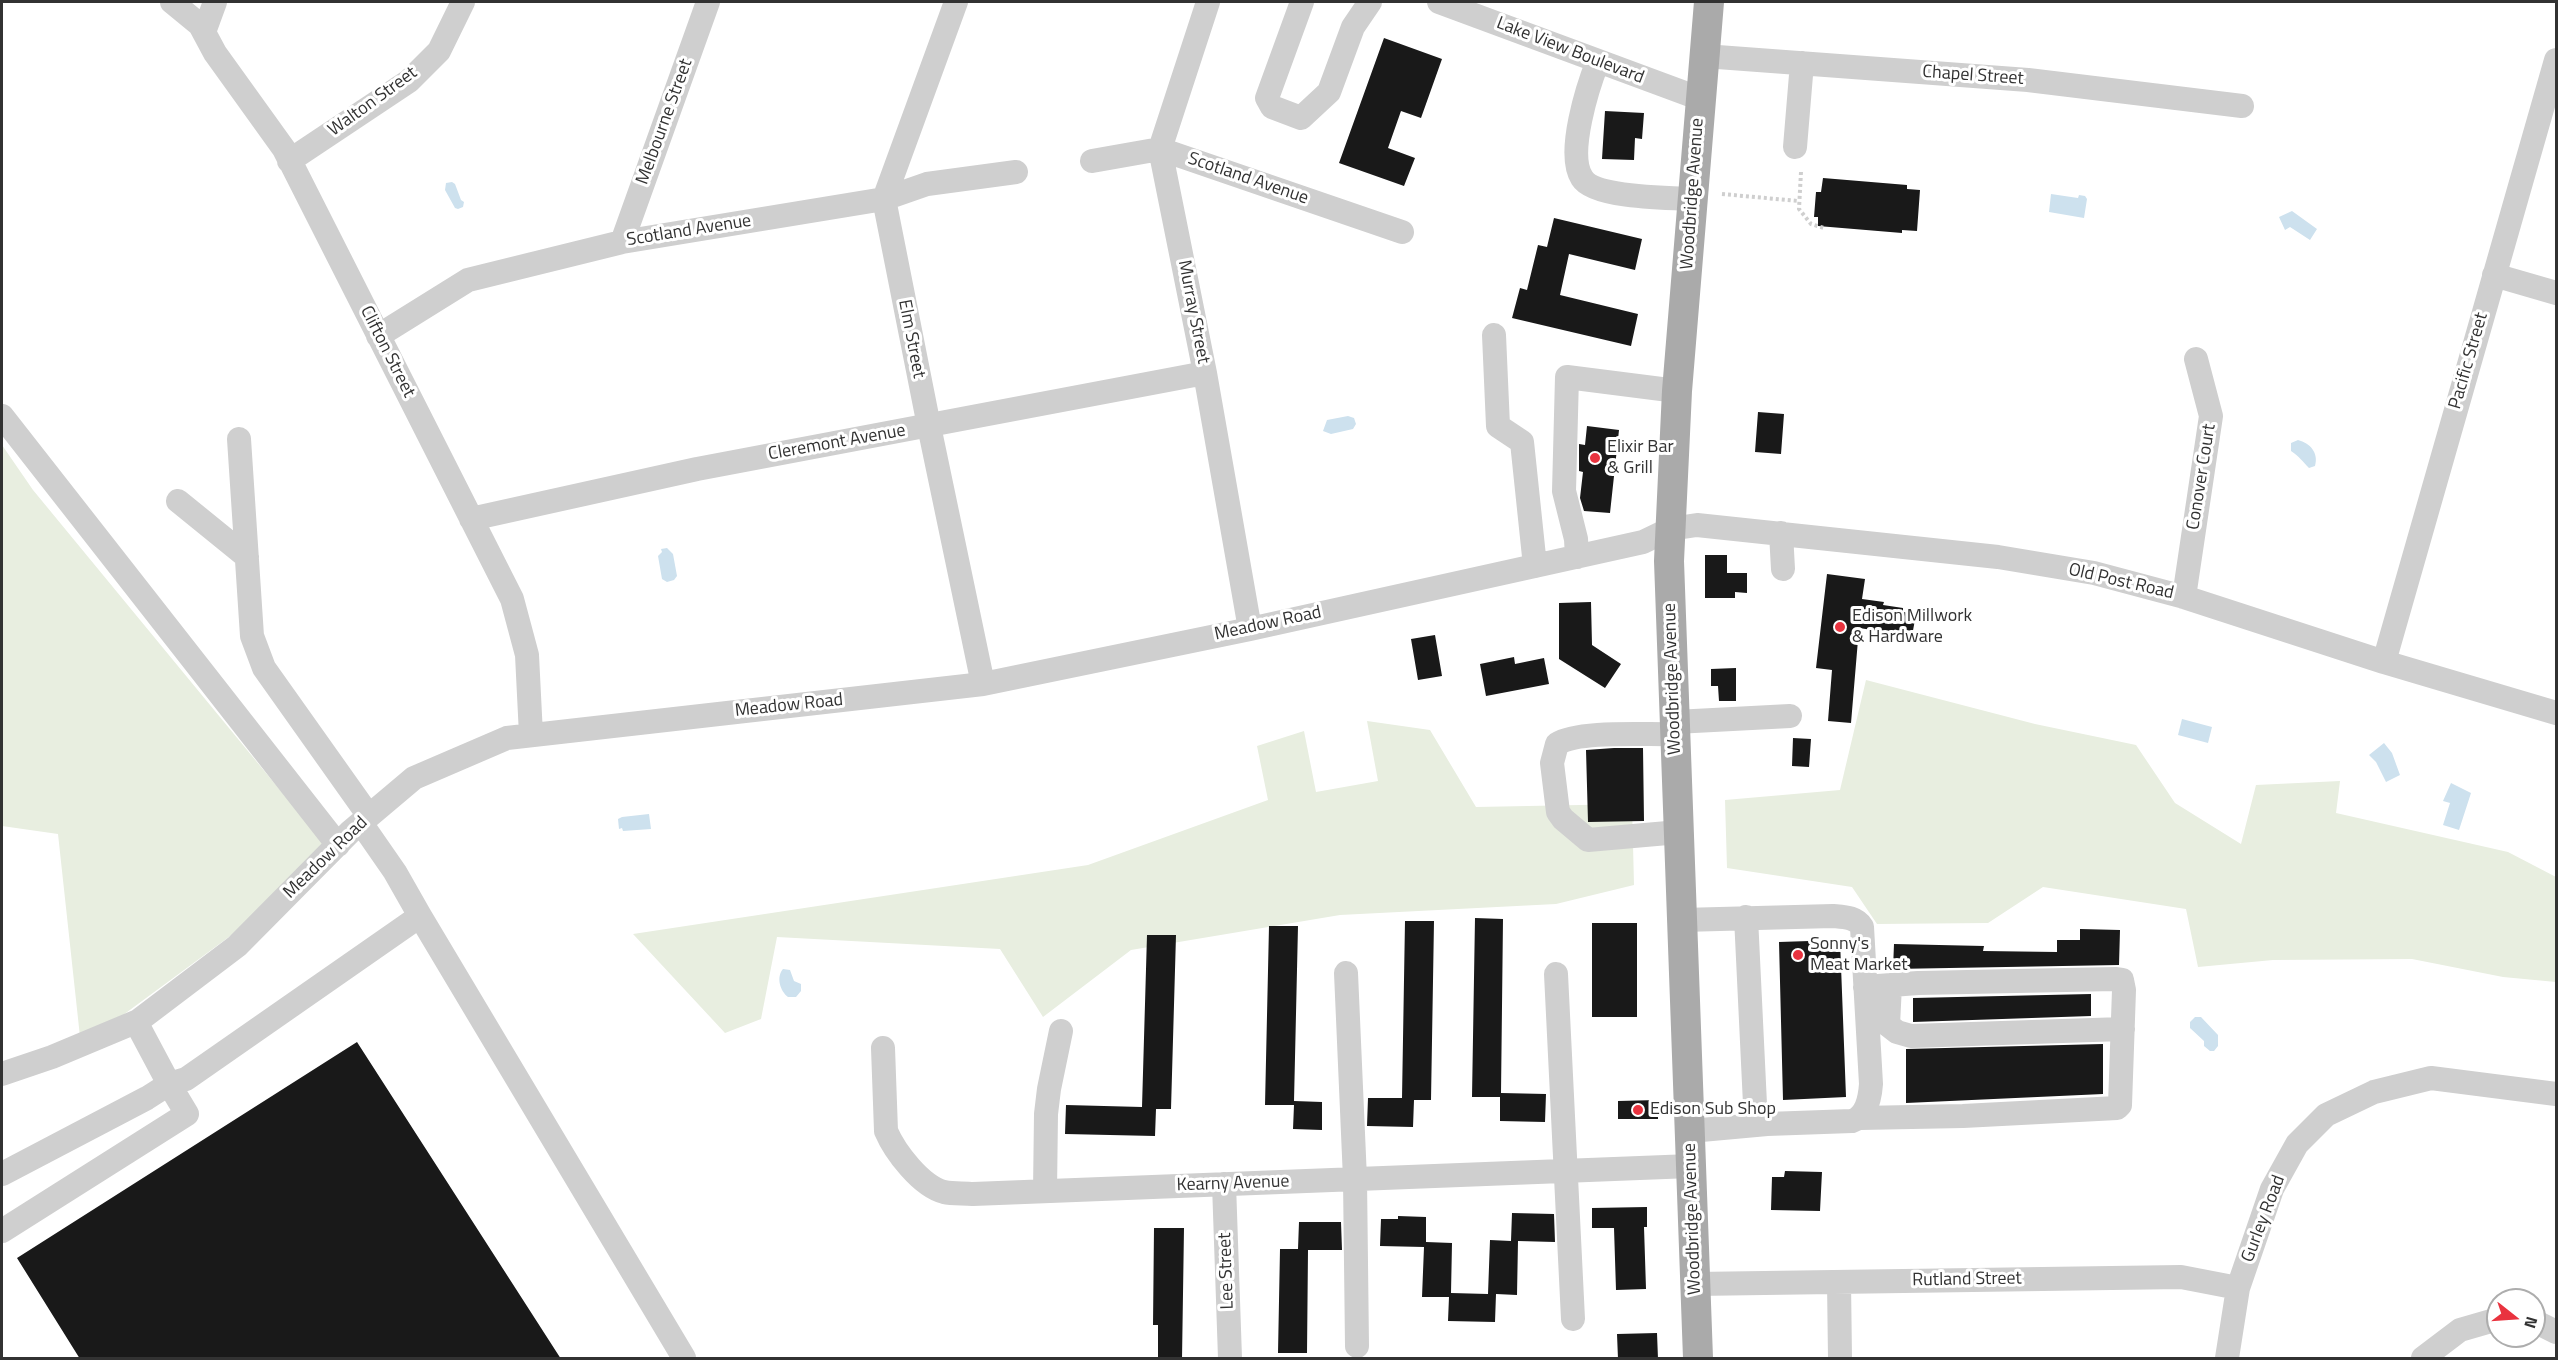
<!DOCTYPE html>
<html>
<head>
<meta charset="utf-8">
<style>
  body { margin:0 }
  #map { position:relative; width:2558px; height:1360px; overflow:hidden; background:#fff; font-family:"Titillium Web",sans-serif }
  canvas { display:block }
  .frame { position:absolute; inset:0; border:3px solid #323232; pointer-events:none }
  .north { position:absolute; left:2486px; top:1288px; width:60px; height:60px; box-sizing:border-box; background:#fff; border:2px solid #adadad; border-radius:50%; rotate:107deg; font-size:16px; font-weight:700; line-height:24px; text-align:center; color:#323232 }
  .north::after { content:''; display:block; margin:auto; width:21px; height:27px; background:#e9333f; clip-path:polygon(50% 0,100% 100%,50% 72%,0 100%) }
</style>
</head>
<body>
<div id="map">
<canvas width="2558" height="1360"></canvas>
<div class="frame"></div>
<div class="north">N</div>
</div>
<script>
const ctx = document.querySelector('canvas').getContext('2d');
ctx.lineJoin = 'round';
function fill(path, color) {
  ctx.fillStyle = color;
  ctx.fill(path, 'evenodd');
}
function trace(path, color, width, dash) {
  ctx.strokeStyle = color;
  ctx.lineWidth = width;
  ctx.lineCap = dash ? 'butt' : 'round';
  ctx.setLineDash(dash || []);
  ctx.stroke(path);
}
function label(font, color, halo, rows, align = 'center') {
  ctx.font = font + ' "Titillium Web",sans-serif';
  ctx.lineWidth = 6;
  ctx.setLineDash([]);
  ctx.textBaseline = 'middle';
  ctx.strokeStyle = halo;
  ctx.fillStyle = color;
  for (const [text, x, y, turn = 0] of rows) {
    ctx.save();
    ctx.translate(x, y);
    ctx.rotate((+turn || 0) * Math.PI / 180);
    ctx.textAlign = isNaN(turn) ? turn : align;
    if (halo) ctx.strokeText(text, 0, 0);
    ctx.fillText(text, 0, 0);
    ctx.restore();
  }
}
fill(new Path2D(`
  M2,445L33,490L336,858L81,1046L58,834L2,826Z
  M1866,680L2035,724L2136,745L2175,803L2241,844L2256,785L2340,781L2336,813L2508,852L2556,877V982L2503,977L2412,959L2273,960L2198,967L2186,909L2043,887L1988,923L1877,924L1852,887L1727,868L1725,800L1840,790Z
  M1367,721L1430,730L1476,807L1632,804L1634,885L1556,904L1340,915L1131,950L1043,1017L1000,949L777,937L761,1019L725,1033L633,934L1088,865L1268,800L1257,746L1304,731L1316,792L1378,781Z`), '#e8eee0');
fill(new Path2D(`
  M452,182L455,184L461,200L464,202L463,207L458,209L455,208L445,190L446,183Z
  M2051,194L2078,198L2079,195L2085,196L2087,199L2084,218L2049,212Z
  M2292,211L2317,229L2310,240L2290,227L2285,230L2279,217Z
  M1348,416L1354,418L1356,424L1353,429L1331,434L1323,431L1327,420Z
  M2298,440C2310,443 2319,453 2315,466L2309,468C2303,462 2299,456 2291,451V443Z
  M667,548L673,554L677,576L674,580L667,582L662,579L658,556L662,552L661,549Z
  M2182,719L2212,727L2208,743L2178,735Z
  M2384,743L2392,753L2400,775L2386,782L2376,762L2369,755Z
  M2451,783L2471,793L2459,830L2443,825L2450,803L2443,801Z
  M649,814L651,829L623,831L622,828L619,829L618,819L622,817Z
  M783,969L790,970L794,981L801,984V991L796,997H788C780,991 776,977 783,969Z
  M2195,1017H2201L2218,1035V1046L2214,1051H2210L2204,1046V1041L2190,1028V1022Z`), '#cde1ee');
fill(new Path2D(`
  M1384,38L1442,59L1421,118L1401,111L1388,148L1415,158L1404,186L1339,163Z
  M1605,111L1644,113L1642,139L1635,138L1634,160L1602,159Z
  M1823,178L1907,185V189L1920,190L1917,231L1902,230V233L1818,226V217H1814L1816,192H1821Z
  M1554,218L1642,239L1635,270L1569,254L1560,295L1638,314L1631,346L1512,318L1520,288L1527,290L1538,245L1547,247Z
  M1758,412L1784,414L1781,454L1755,452Z
  M1587,426L1619,430L1610,513L1584,511L1580,498L1583,472L1579,471V444L1585,445Z
  M1705,555H1727V573H1747V593L1735,592V598H1705Z
  M1827,574L1865,579L1862,599L1884,602L1883,605L1903,608V612L1916,614L1912,636L1859,628L1851,723L1828,721L1832,670L1816,668Z
  M1591,602L1592,645L1621,664L1605,688L1559,659V603Z
  M1435,635L1442,676L1418,680L1411,639Z
  M1514,657L1515,664L1544,658L1549,684L1486,696L1480,664Z
  M1736,668V701H1719L1718,686H1711V669Z
  M1793,738L1811,739L1809,767L1792,766Z
  M1614,748H1643L1644,821L1588,822L1586,750Z
  M1475,918L1503,919L1501,1093L1546,1094L1545,1122L1500,1121V1097H1472Z
  M1405,921H1434L1431,1100H1414L1413,1127L1367,1126L1368,1098H1402Z
  M1592,923H1637V1017H1592Z
  M1269,926H1298L1294,1101L1322,1102V1130L1293,1129L1294,1105H1265Z
  M2080,929L2120,930L2119,965L1893,969L1894,944L1984,946L1983,951L2057,952V940H2080Z
  M1147,935H1176L1171,1109H1156L1155,1136L1065,1134L1066,1105L1142,1107Z
  M1840,940L1846,1097L1783,1100L1779,942Z
  M2091,994V1016L1913,1022V998Z
  M357,1042L561,1359H80L17,1258Z
  M2103,1044V1094L1906,1103V1049Z
  M1658,1100V1119H1618V1101Z
  M1785,1171L1822,1172L1820,1211L1771,1210L1772,1177H1784Z
  M1647,1207V1227H1644L1646,1289L1616,1290L1614,1228H1592V1208Z
  M1512,1213L1554,1214L1555,1242L1518,1241L1517,1295L1496,1294L1495,1322L1448,1321L1449,1297H1422L1424,1247L1380,1246L1381,1219H1398V1216L1426,1217V1242L1452,1243L1451,1293L1488,1294L1490,1240L1511,1241Z
  M1299,1222H1341L1342,1250H1308L1307,1353H1278L1280,1249H1298Z
  M1154,1228H1184L1182,1359H1158V1325H1153Z
  M1657,1333L1658,1359H1618L1617,1334Z`), '#191919');
trace(new Path2D(`
  M1801,172L1799,209L1811,224L1824,228
  M1722,194L1798,201`), '#cfcfcf', 4, [3, 3]);
trace(new Path2D(`
  M172,2L200,25L215,53L284,149L512,599L527,655L531,735
  M956,2L884,199L929,426L983,684
  M1208,2L1160,149L1205,373L1250,629
  M1302,2L1267,98L1272,107L1301,118L1329,92L1353,27L1370,2
  M1439,2L1701,99
  M204,32L215,2
  M1704,56L2028,80L2242,106
  M1598,61C1588,86 1566,154 1582,178C1594,198 1671,198 1693,199
  M1795,147L1802,63
  M289,161L409,81L439,51L463,2
  M1092,161L1160,149L1402,232
  M622,242L708,2
  M2494,275L2556,293
  M1494,335L1498,426L1522,442L1535,566
  M378,336L468,280L622,242L884,199L927,184L1016,172
  M2,416L338,845
  M239,439L252,636L264,668L369,816
  M178,501L247,557
  M471,519L697,469L1205,373
  M1781,533L1783,569
  M1577,557L1576,539L1564,491L1567,377L1677,391
  M2184,597L2211,416L2196,359
  M2384,662L2556,60
  M1675,722L1790,716
  M1675,734C1648,735 1578,730 1557,744L1552,763L1558,812L1563,819L1588,840L1679,832
  M420,916L684,1358
  M1746,917L1756,1125
  M1682,920L1833,916C1844,917 1856,917 1862,927L1871,1084C1870,1098 1867,1116 1852,1121L1767,1124L1690,1131
  M1346,973L1355,1179L1357,1346
  M1556,974L1573,1319
  M1890,985L1888,1025L1897,1032L1911,1036L2123,1029
  M136,1022L169,1084L186,1079L420,916L395,872L361,823
  M883,1048L886,1131C895,1152 921,1186 944,1192C953,1194 964,1193 973,1194L1691,1166
  M2,1074L52,1057L138,1021L237,946L350,832L414,778L507,738L983,684L1250,629L1643,542L1670,529L1697,525L1998,557L2094,573L2184,597L2384,662L2556,713
  M1860,1118L1963,1116L2117,1108L2120,1105L2124,990L2122,980L2115,979L1918,983L1865,987
  M2,1174L147,1098L169,1084L187,1114L2,1231
  M1224,1184L1230,1358
  M1045,1191L1046,1114L1049,1089L1061,1031
  M1839,1282L1840,1358
  M1695,1284L2181,1277L2238,1288
  M2534,1321L2556,1332
  M2227,1358L2238,1288L2272,1189L2297,1144L2326,1115L2374,1092L2431,1078L2556,1094
  M2423,1358L2460,1330L2498,1319`), '#cfcfcf', 24);
trace(new Path2D(`
  M1698,1358L1669,561L1677,391L1709,2`), '#aaa', 30);
for (const [x, y, r, color] of [
  [1595,458,6,"#e9333f"],
  [1840,627,6,"#e9333f"],
  [1798,955,6,"#e9333f"],
  [1638,1110,6,"#e9333f"]
]) {
  const dot = new Path2D();
  dot.arc(x, y, r, 0, 2 * Math.PI);
  ctx.fillStyle = color;
  ctx.fill(dot);
  trace(dot, '#fff', 2);
}
label('18px', '#323232', '#fff', [
  ["Lake View Boulevard",1570,51,21],
  ["Chapel Street",1973,76,4],
  ["Walton Street",373,102,-36],
  ["Melbourne Street",665,122,-70],
  ["Scotland Avenue",1248,179,19],
  ["Woodbridge Avenue",1693,194,-86],
  ["Scotland Avenue",689,231,-9],
  ["Murray Street",1193,312,79],
  ["Elm Street",911,339,79],
  ["Clifton Street",387,352,63],
  ["Pacific Street",2469,361,-74],
  ["Cleremont Avenue",837,443,-10],
  ["Conover Court",2202,477,-81],
  ["Old Post Road",2121,582,13],
  ["Meadow Road",1268,624,-12],
  ["Woodbridge Avenue",1673,679,-92],
  ["Meadow Road",789,706,-6],
  ["Meadow Road",326,858,-44],
  ["Kearny Avenue",1233,1184,-2],
  ["Woodbridge Avenue",1693,1219,-92],
  ["Gurley Road",2264,1219,-69],
  ["Lee Street",1227,1271,-92],
  ["Rutland Street",1967,1280,-1]
]);
label('18px', '#323232', '#fff', [
  ["Elixir Bar",1607,448],
  ["& Grill",1607,469],
  ["Edison Millwork",1852,617],
  ["& Hardware",1852,638],
  ["Sonny's",1810,945],
  ["Meat Market",1810,966],
  ["Edison Sub Shop",1650,1110]
], 'left');
</script>
</body>
</html>
